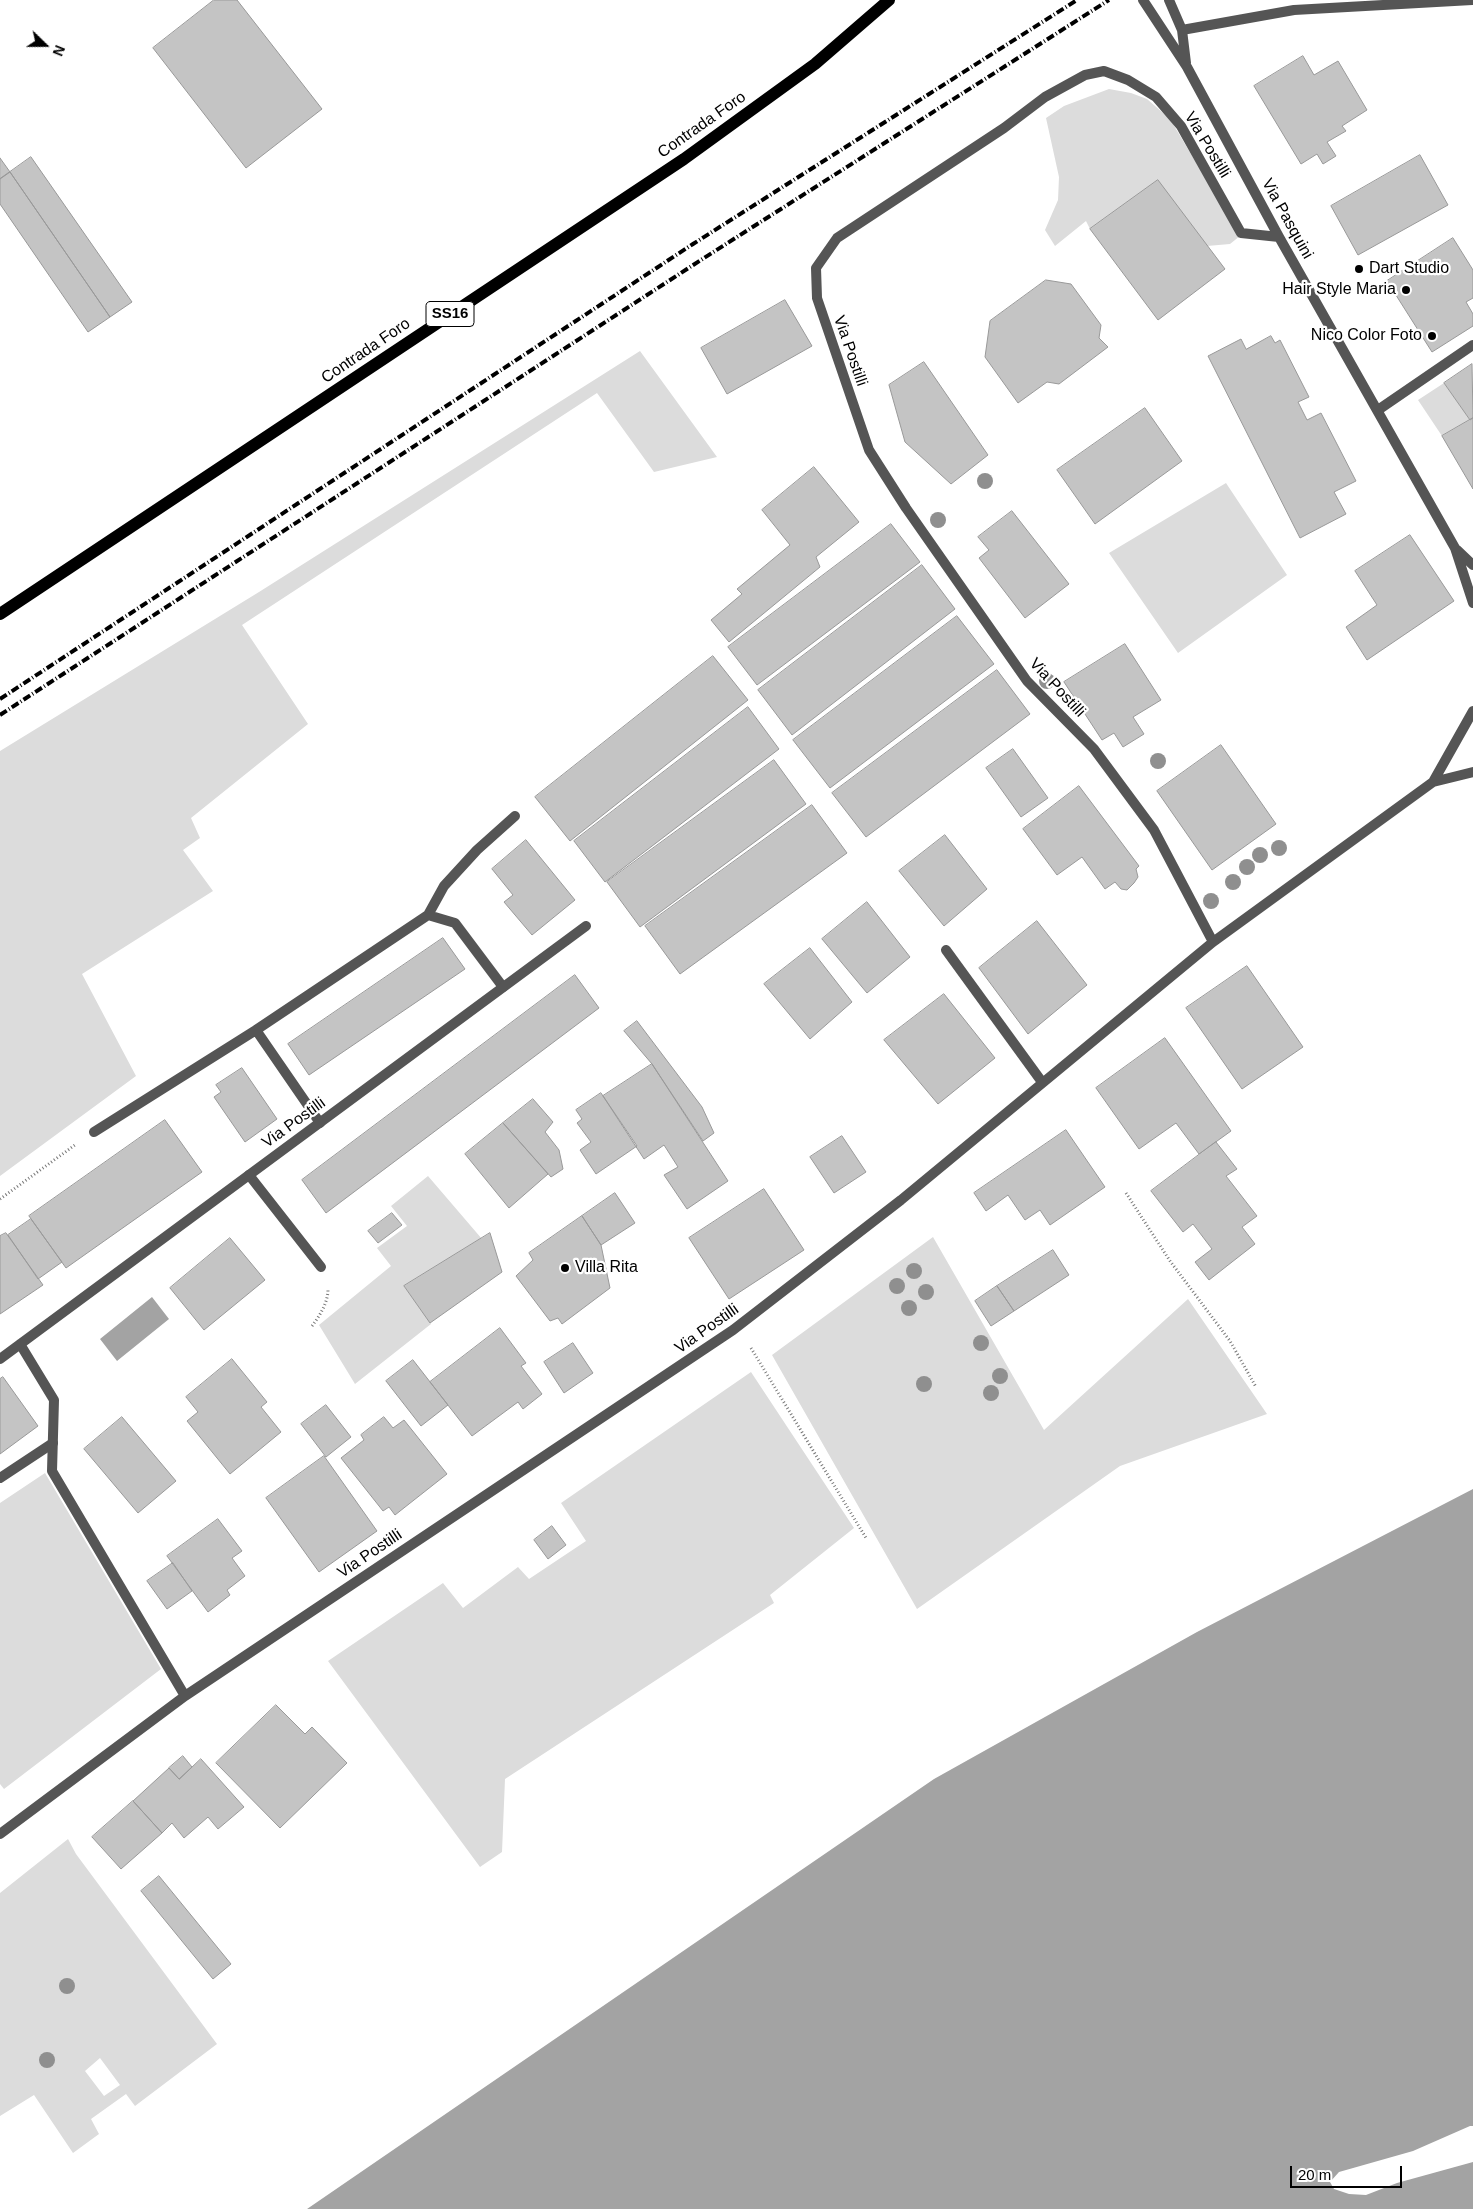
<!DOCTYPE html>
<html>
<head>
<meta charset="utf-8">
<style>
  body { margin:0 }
  #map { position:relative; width:1473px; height:2209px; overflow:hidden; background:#fff; font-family:Arial,sans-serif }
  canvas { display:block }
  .north { position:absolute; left:20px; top:20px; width:50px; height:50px; -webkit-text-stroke:4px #fff; paint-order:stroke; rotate:112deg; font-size:14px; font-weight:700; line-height:20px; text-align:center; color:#000 }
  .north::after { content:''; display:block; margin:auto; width:18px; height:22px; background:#000; clip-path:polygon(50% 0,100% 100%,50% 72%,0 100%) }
  .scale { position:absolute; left:1290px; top:2166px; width:112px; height:22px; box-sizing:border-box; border:2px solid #000; border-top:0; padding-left:6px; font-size:15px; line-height:18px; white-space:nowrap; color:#000; -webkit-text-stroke:4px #fff; paint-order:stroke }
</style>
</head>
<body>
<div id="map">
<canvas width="1473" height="2209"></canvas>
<div class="north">N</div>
<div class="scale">20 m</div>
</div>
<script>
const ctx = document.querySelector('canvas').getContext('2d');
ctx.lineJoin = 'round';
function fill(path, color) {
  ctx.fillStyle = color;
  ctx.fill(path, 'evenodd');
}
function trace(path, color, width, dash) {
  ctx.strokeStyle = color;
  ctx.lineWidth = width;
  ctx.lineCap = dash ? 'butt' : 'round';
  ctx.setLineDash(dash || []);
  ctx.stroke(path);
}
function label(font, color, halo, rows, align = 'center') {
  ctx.font = font + ' Arial,sans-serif';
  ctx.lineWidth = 4.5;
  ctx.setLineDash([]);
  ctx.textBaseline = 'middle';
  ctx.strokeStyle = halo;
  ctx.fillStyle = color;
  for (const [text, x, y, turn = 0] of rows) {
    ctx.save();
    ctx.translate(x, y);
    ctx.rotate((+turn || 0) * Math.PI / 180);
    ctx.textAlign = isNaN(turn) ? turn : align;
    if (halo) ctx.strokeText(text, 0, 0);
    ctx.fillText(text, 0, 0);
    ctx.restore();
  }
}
fill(new Path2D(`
  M1109,89L1131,93L1147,99L1170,119L1240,236L1230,244L1207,246L1158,181L1090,229L1086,221L1055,246L1045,230L1058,200L1059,177L1046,118L1064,106Z
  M640,351L717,457L654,472L597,393L242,625L308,724L191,818L200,838L183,850L213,891L82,974L136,1076L0,1176V751L259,592Z
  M1444,383L1470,420L1442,436L1418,400Z
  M1226,483L1287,575L1178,653L1109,553Z
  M428,1176L482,1239L404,1286L431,1324L355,1384L319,1325L391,1266L377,1248L407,1226L391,1206Z
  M933,1237L1044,1430L1188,1299L1267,1414L1120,1466L917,1609L772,1355Z
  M751,1372L854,1528L770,1595L774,1603L505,1779L502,1852L480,1867L328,1661L443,1583L463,1608L518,1567L529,1579L586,1541L561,1503Z
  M45,1473L161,1669L4,1789L0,1784V1503Z
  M68,1839L76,1854L217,2044L135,2106L126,2094L91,2119L99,2134L73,2153L34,2095L0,2116V1893ZM100,2058L120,2085L104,2096L85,2071Z`), '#dcdcdc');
fill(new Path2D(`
  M152,1297L169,1319L117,1361L100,1339Z
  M1473,1489V2209H307L934,1779L1197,1632Z`), '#a3a3a3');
fill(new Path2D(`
  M1470,2126H1473V2162L1397,2183L1366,2195L1349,2194L1334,2189L1330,2182L1339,2172L1413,2151Z`), '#fff');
const building = new Path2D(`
  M214,0H237L322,109L246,168L153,48Z
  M1303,56L1314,75L1338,61L1367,110L1342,126L1346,131L1327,142L1336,156L1323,164L1317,154L1301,164L1254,86Z
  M1420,155L1448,205L1358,255L1331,206Z
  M31,157L132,302L110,317L10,172Z
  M0,158L10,172L0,179Z
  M10,172L110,317L88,332L0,204V179Z
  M1158,180L1225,269L1158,320L1090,229Z
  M1453,238L1473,270V298L1466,302L1473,314V326L1432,352L1387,281Z
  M1046,280L1071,284L1101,325L1099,338L1108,347L1059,384L1047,382L1018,403L985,357L990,321Z
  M785,300L812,346L727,394L701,348Z
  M1271,336L1275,343L1280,340L1309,397L1298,402L1307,420L1321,413L1356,481L1334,492L1346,514L1300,538L1208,356L1241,339L1246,349Z
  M924,362L988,455L951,484L905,442L889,385Z
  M1472,364L1473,418L1470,420L1444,383Z
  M1145,408L1182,461L1095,524L1057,470Z
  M1473,418V489L1442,436Z
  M814,467L859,522L816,557L820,567L729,642L711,620L742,594L737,589L790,545L762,510Z
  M1012,511L1069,584L1025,618L979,558L989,550L978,537Z
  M891,524L920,562L757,685L728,647Z
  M1410,535L1454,601L1367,660L1346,627L1377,605L1355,571Z
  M922,565L955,609L792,735L758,690Z
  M957,616L994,664L830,788L793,740Z
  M1125,644L1161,700L1133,717L1144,734L1123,747L1114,733L1102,740L1064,682Z
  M713,656L748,700L570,841L535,797Z
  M997,670L1030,714L866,837L832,793Z
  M748,707L779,749L605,882L574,841Z
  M1221,745L1276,824L1212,870L1157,791Z
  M1013,749L1048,798L1021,817L986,768Z
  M774,760L806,804L640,927L607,882Z
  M1079,786L1139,866L1136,869L1138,877L1134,883L1127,890L1121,889L1115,882L1105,889L1082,857L1057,875L1023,829Z
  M812,805L847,853L680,974L645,926Z
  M945,835L987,889L944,926L899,871Z
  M526,840L575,900L532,935L504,902L513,895L492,869Z
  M867,902L910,957L867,993L822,939Z
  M1037,921L1087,985L1028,1034L979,968Z
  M443,938L465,969L309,1075L288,1044Z
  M810,948L852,1002L810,1039L764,984Z
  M1247,966L1303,1047L1242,1089L1186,1008Z
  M575,975L599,1008L326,1213L302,1180Z
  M944,994L995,1058L938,1104L884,1040Z
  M637,1021L702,1107L714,1133L703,1141L652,1064L624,1031Z
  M1165,1038L1231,1131L1199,1154L1176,1123L1139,1149L1096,1088Z
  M652,1064L728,1181L687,1209L664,1175L678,1167L664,1145L644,1159L603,1096Z
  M242,1068L277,1119L245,1142L214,1097L221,1092L216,1085Z
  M601,1093L637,1146L596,1174L580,1150L591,1142L577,1123L582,1119L576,1110Z
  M533,1099L553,1122L545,1132L559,1150L563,1169L551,1177L503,1123Z
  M165,1120L202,1172L66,1268L29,1216Z
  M503,1123L548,1174L509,1208L465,1154Z
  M1066,1130L1105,1187L1050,1225L1040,1210L1025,1220L1008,1195L986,1211L974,1193Z
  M842,1136L866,1172L834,1193L810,1157Z
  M1216,1142L1237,1169L1226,1176L1257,1216L1242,1227L1255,1244L1209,1280L1195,1262L1212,1249L1193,1224L1183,1232L1151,1191Z
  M764,1189L804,1250L729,1299L689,1238Z
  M615,1193L635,1223L601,1245L582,1216Z
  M392,1213L402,1225L378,1243L368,1231Z
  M582,1216L601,1245L610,1288L562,1324L558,1318L550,1321L516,1276L533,1260L529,1253Z
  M31,1219L62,1262L38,1279L8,1235Z
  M6,1233L43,1285L0,1314V1236Z
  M490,1233L502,1272L430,1323L404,1286Z
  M230,1238L265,1280L204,1330L170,1288Z
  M1053,1250L1069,1275L1014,1311L997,1286Z
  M997,1286L1014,1311L991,1326L975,1301Z
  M500,1328L526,1363L521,1366L542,1394L523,1409L518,1402L472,1436L430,1382Z
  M573,1343L593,1373L564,1393L544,1362Z
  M232,1359L267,1402L261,1407L281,1432L230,1474L187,1421L198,1412L186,1397Z
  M413,1360L448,1405L421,1426L386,1381Z
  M3,1377L38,1426L0,1454V1379Z
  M326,1405L351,1437L326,1457L301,1424Z
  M122,1417L176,1481L138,1513L84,1449Z
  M384,1417L393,1428L404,1420L447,1474L395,1515L389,1507L383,1511L341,1458L364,1440L361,1435Z
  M324,1456L377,1531L319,1572L266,1498Z
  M218,1519L242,1551L232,1558L245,1576L227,1590L230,1595L208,1612L167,1556Z
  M552,1526L566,1545L548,1559L534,1540Z
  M173,1563L192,1591L167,1609L147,1581Z
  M276,1705L305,1734L312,1727L347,1763L280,1828L216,1763Z
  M183,1756L192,1767L179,1779L169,1768Z
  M201,1759L244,1807L218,1829L208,1817L184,1838L172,1823L162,1833L133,1801L169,1768L179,1779Z
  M133,1801L162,1833L121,1869L92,1837Z
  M159,1876L231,1964L213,1979L141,1891Z`);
fill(building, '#c4c4c4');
trace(building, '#999', 1);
trace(new Path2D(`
  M1126,1193L1170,1261L1230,1341L1256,1387
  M0,1199L75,1145
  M312,1326C320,1315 328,1303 328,1289
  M751,1348L866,1538`), '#777', 3, [1, 2.5]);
trace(new Path2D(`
  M1378,410L1473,345
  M428,915L444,886L477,850L515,816
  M946,950L1042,1082
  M256,1030L428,915L455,923L503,987
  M94,1132L256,1030L320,1123
  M249,1175L321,1267
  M0,1478L53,1443`), '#555', 10);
trace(new Path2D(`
  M1143,0L1187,67L1279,237L1455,548L1473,603
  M1169,0L1182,30L1186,63
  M1182,30L1294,10L1472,0
  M1457,550L1473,565
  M1433,782L1473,711
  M1213,942L1154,830L1094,749L1027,681L906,508L869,450L817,298L816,268L837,238L1004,128L1045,97L1085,75L1104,71L1128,80L1156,97L1181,126L1241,233L1279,237
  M20,1344L54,1400L52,1471L185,1696
  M0,1359L586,926
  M0,1834L185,1696L733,1330L901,1200L1213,942L1433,782L1473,772`), '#555', 10);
trace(new Path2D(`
  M0,614L684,159L815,64L889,0`), '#000', 12);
trace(new Path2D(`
  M0,699L693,244L1077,0
  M0,715L704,258L1109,0`), '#000', 4, [8, 2.5, 1, 2.5]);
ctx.fillStyle = '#8f8f8f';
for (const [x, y] of [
  [985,481],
  [938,520],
  [1047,681],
  [1158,761],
  [1279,848],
  [1260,855],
  [1247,867],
  [1233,882],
  [1211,901],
  [914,1271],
  [897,1286],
  [926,1292],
  [909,1308],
  [981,1343],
  [1000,1376],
  [924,1384],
  [991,1393],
  [67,1986],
  [47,2060]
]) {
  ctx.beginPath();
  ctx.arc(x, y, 8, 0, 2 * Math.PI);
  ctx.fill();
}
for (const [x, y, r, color] of [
  [1359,269,5,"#000"],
  [1406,290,5,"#000"],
  [1432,336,5,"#000"],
  [565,1268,5,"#000"]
]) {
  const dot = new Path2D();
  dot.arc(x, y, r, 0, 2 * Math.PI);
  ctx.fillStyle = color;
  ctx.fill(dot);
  trace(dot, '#fff', 2);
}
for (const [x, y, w] of [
  [450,314,48]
]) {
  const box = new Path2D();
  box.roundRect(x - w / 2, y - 12.5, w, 25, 4);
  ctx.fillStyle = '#fff';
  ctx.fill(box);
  trace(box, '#000', 1);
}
label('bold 15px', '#000', null, [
  ["SS16",450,314]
]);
label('16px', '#000', '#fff', [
  ["Contrada Foro",702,125,-35],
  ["Via Postilli",1207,145,59],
  ["Via Pasquini",1287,219,61],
  ["Contrada Foro",366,351,-34],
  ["Via Postilli",850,351,71],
  ["Via Postilli",1057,688,47],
  ["Via Postilli",294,1123,-36],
  ["Via Postilli",707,1329,-35],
  ["Via Postilli",370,1554,-34]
]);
label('16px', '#000', '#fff', [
  ["Dart Studio",1369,269],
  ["Hair Style Maria",1396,290,"right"],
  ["Nico Color Foto",1422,336,"right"],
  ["Villa Rita",575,1268]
], 'left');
</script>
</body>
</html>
